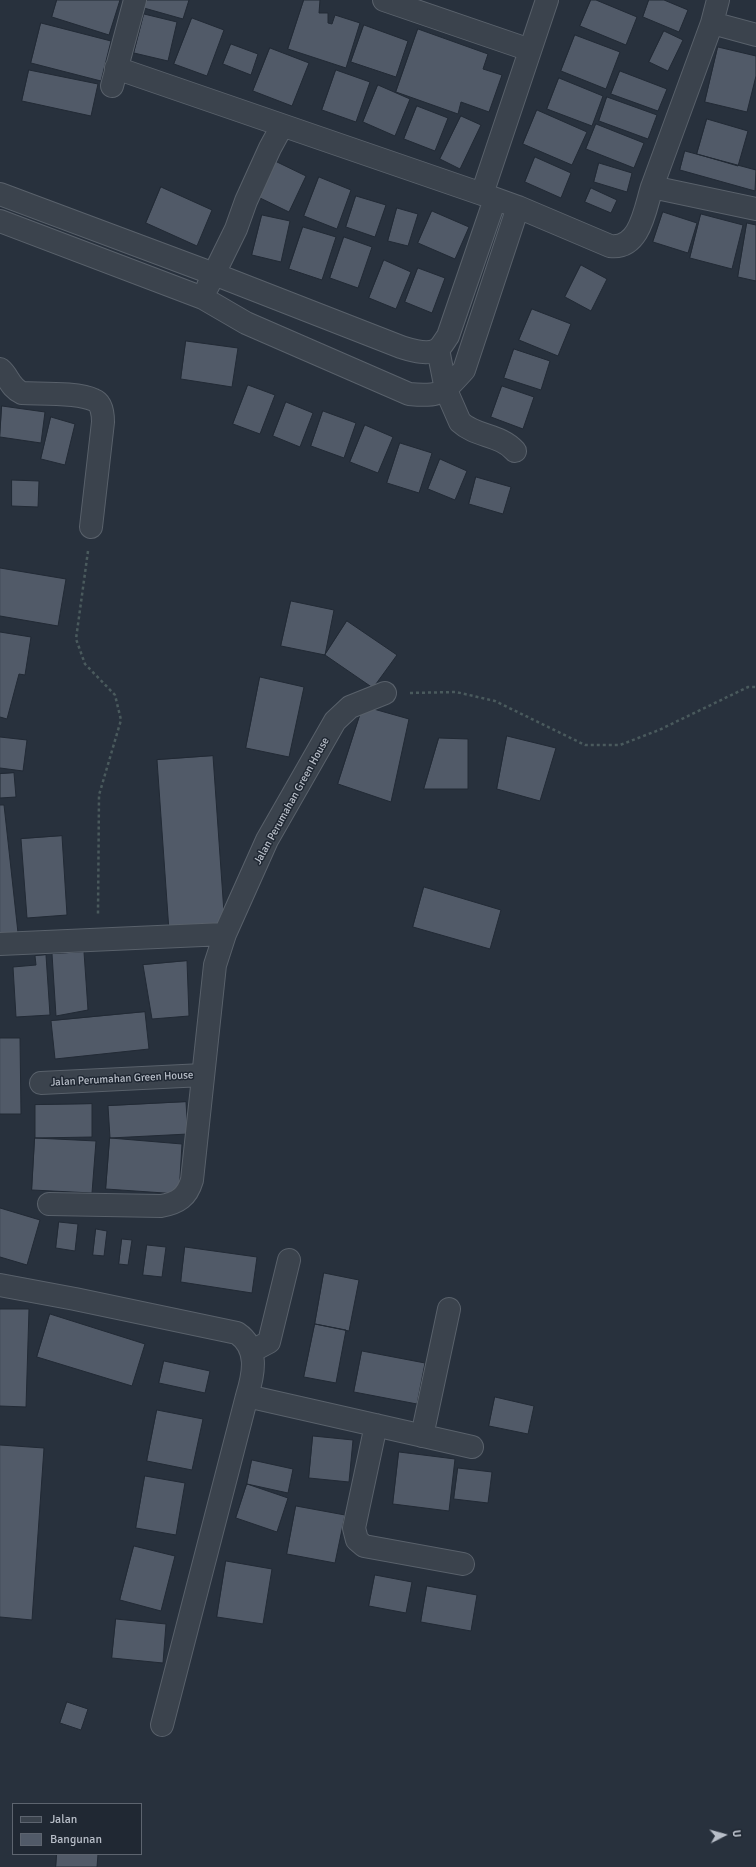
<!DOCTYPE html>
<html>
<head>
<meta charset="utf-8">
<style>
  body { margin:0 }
  #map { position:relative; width:756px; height:1867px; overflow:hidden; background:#28313d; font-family:Signika,sans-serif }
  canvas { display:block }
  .legend { position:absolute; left:12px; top:1803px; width:130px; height:52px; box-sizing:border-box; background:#202833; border:1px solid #5d646f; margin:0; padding:5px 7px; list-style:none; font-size:12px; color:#b8bec8 }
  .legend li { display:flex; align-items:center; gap:8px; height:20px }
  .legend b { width:20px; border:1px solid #5d646f }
  .north { position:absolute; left:704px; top:1815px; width:40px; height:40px; -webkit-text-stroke:3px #202833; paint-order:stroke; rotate:84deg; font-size:11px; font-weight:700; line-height:16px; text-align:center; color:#b8bec8 }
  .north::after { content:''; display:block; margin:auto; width:14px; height:18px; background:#b8bec8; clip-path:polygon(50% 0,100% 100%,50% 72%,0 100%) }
</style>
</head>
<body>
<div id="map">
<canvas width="756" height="1867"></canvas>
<ul class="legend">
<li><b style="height:5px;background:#3b434d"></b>Jalan</li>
<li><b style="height:11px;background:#515a68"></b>Bangunan</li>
</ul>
<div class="north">U</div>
</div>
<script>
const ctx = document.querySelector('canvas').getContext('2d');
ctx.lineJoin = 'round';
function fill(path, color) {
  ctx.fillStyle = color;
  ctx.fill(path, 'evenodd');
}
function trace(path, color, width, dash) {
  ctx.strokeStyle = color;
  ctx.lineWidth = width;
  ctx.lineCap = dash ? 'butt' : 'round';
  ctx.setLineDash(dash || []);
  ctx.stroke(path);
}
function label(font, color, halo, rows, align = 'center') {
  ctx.font = font + ' Signika,sans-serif';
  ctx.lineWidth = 3;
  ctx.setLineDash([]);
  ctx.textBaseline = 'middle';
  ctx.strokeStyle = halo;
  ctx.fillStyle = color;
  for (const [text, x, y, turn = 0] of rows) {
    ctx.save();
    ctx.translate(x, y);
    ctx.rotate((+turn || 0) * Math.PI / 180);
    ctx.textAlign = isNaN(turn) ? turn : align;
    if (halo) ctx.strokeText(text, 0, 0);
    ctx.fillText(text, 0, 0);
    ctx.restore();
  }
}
const building = new Path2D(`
  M57,0H120L109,35L52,17Z
  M146,0H189L183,19L144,8Z
  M304,0H320L319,13H328V23L332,24L335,15L360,23L346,68L288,49Z
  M591,0H596L637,17L626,45L580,26Z
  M649,0H664L688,10L679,32L643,17Z
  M144,14L177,22L168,61L134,53Z
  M192,18L224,30L207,76L174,64Z
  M41,23L111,41L101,81L31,63Z
  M364,25L408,41L396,77L351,62Z
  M418,29L488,54L483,69L502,75L489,112L461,102L458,114L396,92Z
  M664,31L683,40L668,71L649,62Z
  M575,35L620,52L606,89L561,71Z
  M231,44L258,54L251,75L223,64Z
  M718,47L756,56V76L747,112L705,102Z
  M270,48L309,63L292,106L253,91Z
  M29,70L98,84L91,116L22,101Z
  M336,70L370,82L356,122L322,110Z
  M620,71L667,89L658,111L611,94Z
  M559,78L603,96L592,126L547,109Z
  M378,85L410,99L395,136L363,122Z
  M607,97L657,115L648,139L599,121Z
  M417,106L448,118L435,151L404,139Z
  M537,110L587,132L572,165L523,144Z
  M461,116L481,125L460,169L440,159Z
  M707,119L748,131L738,166L697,154Z
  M596,124L644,143L634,168L586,149Z
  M685,151L756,170L755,191L680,170Z
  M535,157L571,173L561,198L525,182Z
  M275,161L306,176L289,212L258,197Z
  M599,163L632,173L627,192L594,182Z
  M319,177L351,190L337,229L304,216Z
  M161,187L212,210L197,246L146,223Z
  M591,188L617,200L611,213L585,202Z
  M356,196L386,205L375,237L346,227Z
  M397,208L418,214L408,246L388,241Z
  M432,211L469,227L455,259L418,243Z
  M663,212L697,223L688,253L653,242Z
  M701,214L743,225L732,269L690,258Z
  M262,215L290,221L281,262L252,255Z
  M747,223L756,225V281L738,277Z
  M303,227L336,237L322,280L289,269Z
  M344,237L372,247L358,288L330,278Z
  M384,260L411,272L396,309L369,298Z
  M581,265L607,279L591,311L565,297Z
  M418,268L445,278L432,313L405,302Z
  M532,309L571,324L558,356L519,340Z
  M186,341L238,348L232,387L181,379Z
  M514,349L550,361L541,390L504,378Z
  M248,385L275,395L260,434L233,424Z
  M502,386L534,397L523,429L491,417Z
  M286,402L313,413L300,447L273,436Z
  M2,406L45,412L41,443L0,437Z
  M323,411L356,423L344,458L311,446Z
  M51,417L75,424L65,465L41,459Z
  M365,425L393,437L378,473L350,462Z
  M400,443L432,453L419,493L387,483Z
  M440,459L467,471L455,500L428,489Z
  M476,477L511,487L503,514L469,504Z
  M12,480L39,481L38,507L12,506Z
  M0,568L66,579L58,626L0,616Z
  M291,601L334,610L325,655L281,646Z
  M347,621L397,655L373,688L325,655Z
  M0,632L31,637L25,675L19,674L7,719L0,717Z
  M260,677L304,687L289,757L246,748Z
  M363,706L409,719L391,802L338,784Z
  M507,736L556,748L540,801L497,789Z
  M0,737L27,740L23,771L0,768Z
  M439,738L468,739V789H424Z
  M213,756L225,927L169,931L157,760Z
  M14,773L16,797L0,798V774Z
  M0,805H4L19,942H0Z
  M62,836L67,915L27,918L21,839Z
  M424,887L501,910L490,949L413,927Z
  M84,952L88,1010L56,1016L52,954Z
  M46,955L50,1015L16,1017L13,967L36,965L35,956Z
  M187,961L189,1016L152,1019L143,965Z
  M145,1012L149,1049L55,1059L51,1021Z
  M0,1038H20L21,1114H0Z
  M186,1102L188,1134L110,1138L108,1106Z
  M92,1104V1137L35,1138V1105Z
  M35,1138L96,1141L92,1193L32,1190Z
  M110,1138L182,1144L179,1194L106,1189Z
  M0,1208L40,1220L27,1265L0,1257Z
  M59,1222L78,1224L75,1251L56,1248Z
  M96,1229L107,1231L104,1256L93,1255Z
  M122,1239L132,1240L128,1265L119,1264Z
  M147,1245L166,1247L162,1277L143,1275Z
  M185,1247L257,1257L252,1293L181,1282Z
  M324,1273L359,1280L349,1331L315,1324Z
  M0,1309H29L26,1407L0,1406Z
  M50,1314L145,1344L132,1386L37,1357Z
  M315,1324L346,1330L336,1383L304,1377Z
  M362,1351L425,1363L417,1404L354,1392Z
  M164,1361L210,1371L205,1393L159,1383Z
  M495,1397L534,1406L528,1434L489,1426Z
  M157,1410L203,1419L192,1470L147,1461Z
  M313,1436L353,1440L349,1482L309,1478Z
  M0,1445L44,1448L32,1620L0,1617Z
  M399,1452L455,1459L449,1511L393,1504Z
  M252,1460L293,1469L288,1493L247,1484Z
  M458,1468L492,1472L488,1503L454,1499Z
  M145,1476L185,1483L176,1535L136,1528Z
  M247,1484L288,1498L277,1532L236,1518Z
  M296,1506L345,1515L335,1563L287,1554Z
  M134,1546L175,1556L161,1611L120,1600Z
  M226,1561L272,1569L263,1624L217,1617Z
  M375,1575L412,1582L406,1613L369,1606Z
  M427,1586L477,1595L471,1631L421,1622Z
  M116,1619L166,1624L163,1663L112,1658Z
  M67,1702L88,1709L81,1730L60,1723Z
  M57,1854H98L97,1867H56Z`);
fill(building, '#515a68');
trace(building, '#222a35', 1);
const minor = new Path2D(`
  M384,0L530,50
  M547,0L482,194L518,207L610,246C640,250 645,209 652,187
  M718,0L712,23L652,187L756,209
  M712,23L756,35
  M116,68L482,194
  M112,86L135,0
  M0,194L214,274L401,347C411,350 428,356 438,349C442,346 445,340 448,336L495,199
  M0,221L203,298L246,323L409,394C441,397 443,393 464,370L518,207
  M208,286L236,229L246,201L270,148L282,126
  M438,349L446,390L460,422C476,437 500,434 515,451
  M0,369C9,376 9,387 22,393C40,394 78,392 94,400C102,403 103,415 103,422L91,527
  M0,944L225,934L267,840L335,721L350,707L385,693
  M41,1083L203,1075
  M49,1204L161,1206C178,1203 187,1197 192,1180L215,965L225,934
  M0,1285L75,1299L237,1333C259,1348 254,1373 247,1396L472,1447
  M252,1351L269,1342L289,1260
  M376,1425L354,1528L357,1540L364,1546L463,1564
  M422,1436L449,1309
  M162,1725L247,1396`);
trace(minor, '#59616b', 24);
trace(new Path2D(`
  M88,551L76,639L85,664L115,695L121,720L99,795L98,914
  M410,693L456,692L495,701L585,745H620L659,730L748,687H756`), '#4a5a5d', 2.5, [3, 3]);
trace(minor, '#3b434d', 22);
label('11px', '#b8bec8', '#202833', [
  ["Jalan Perumahan Green House",292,801,-61],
  ["Jalan Perumahan Green House",122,1079,-3]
]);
</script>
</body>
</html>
